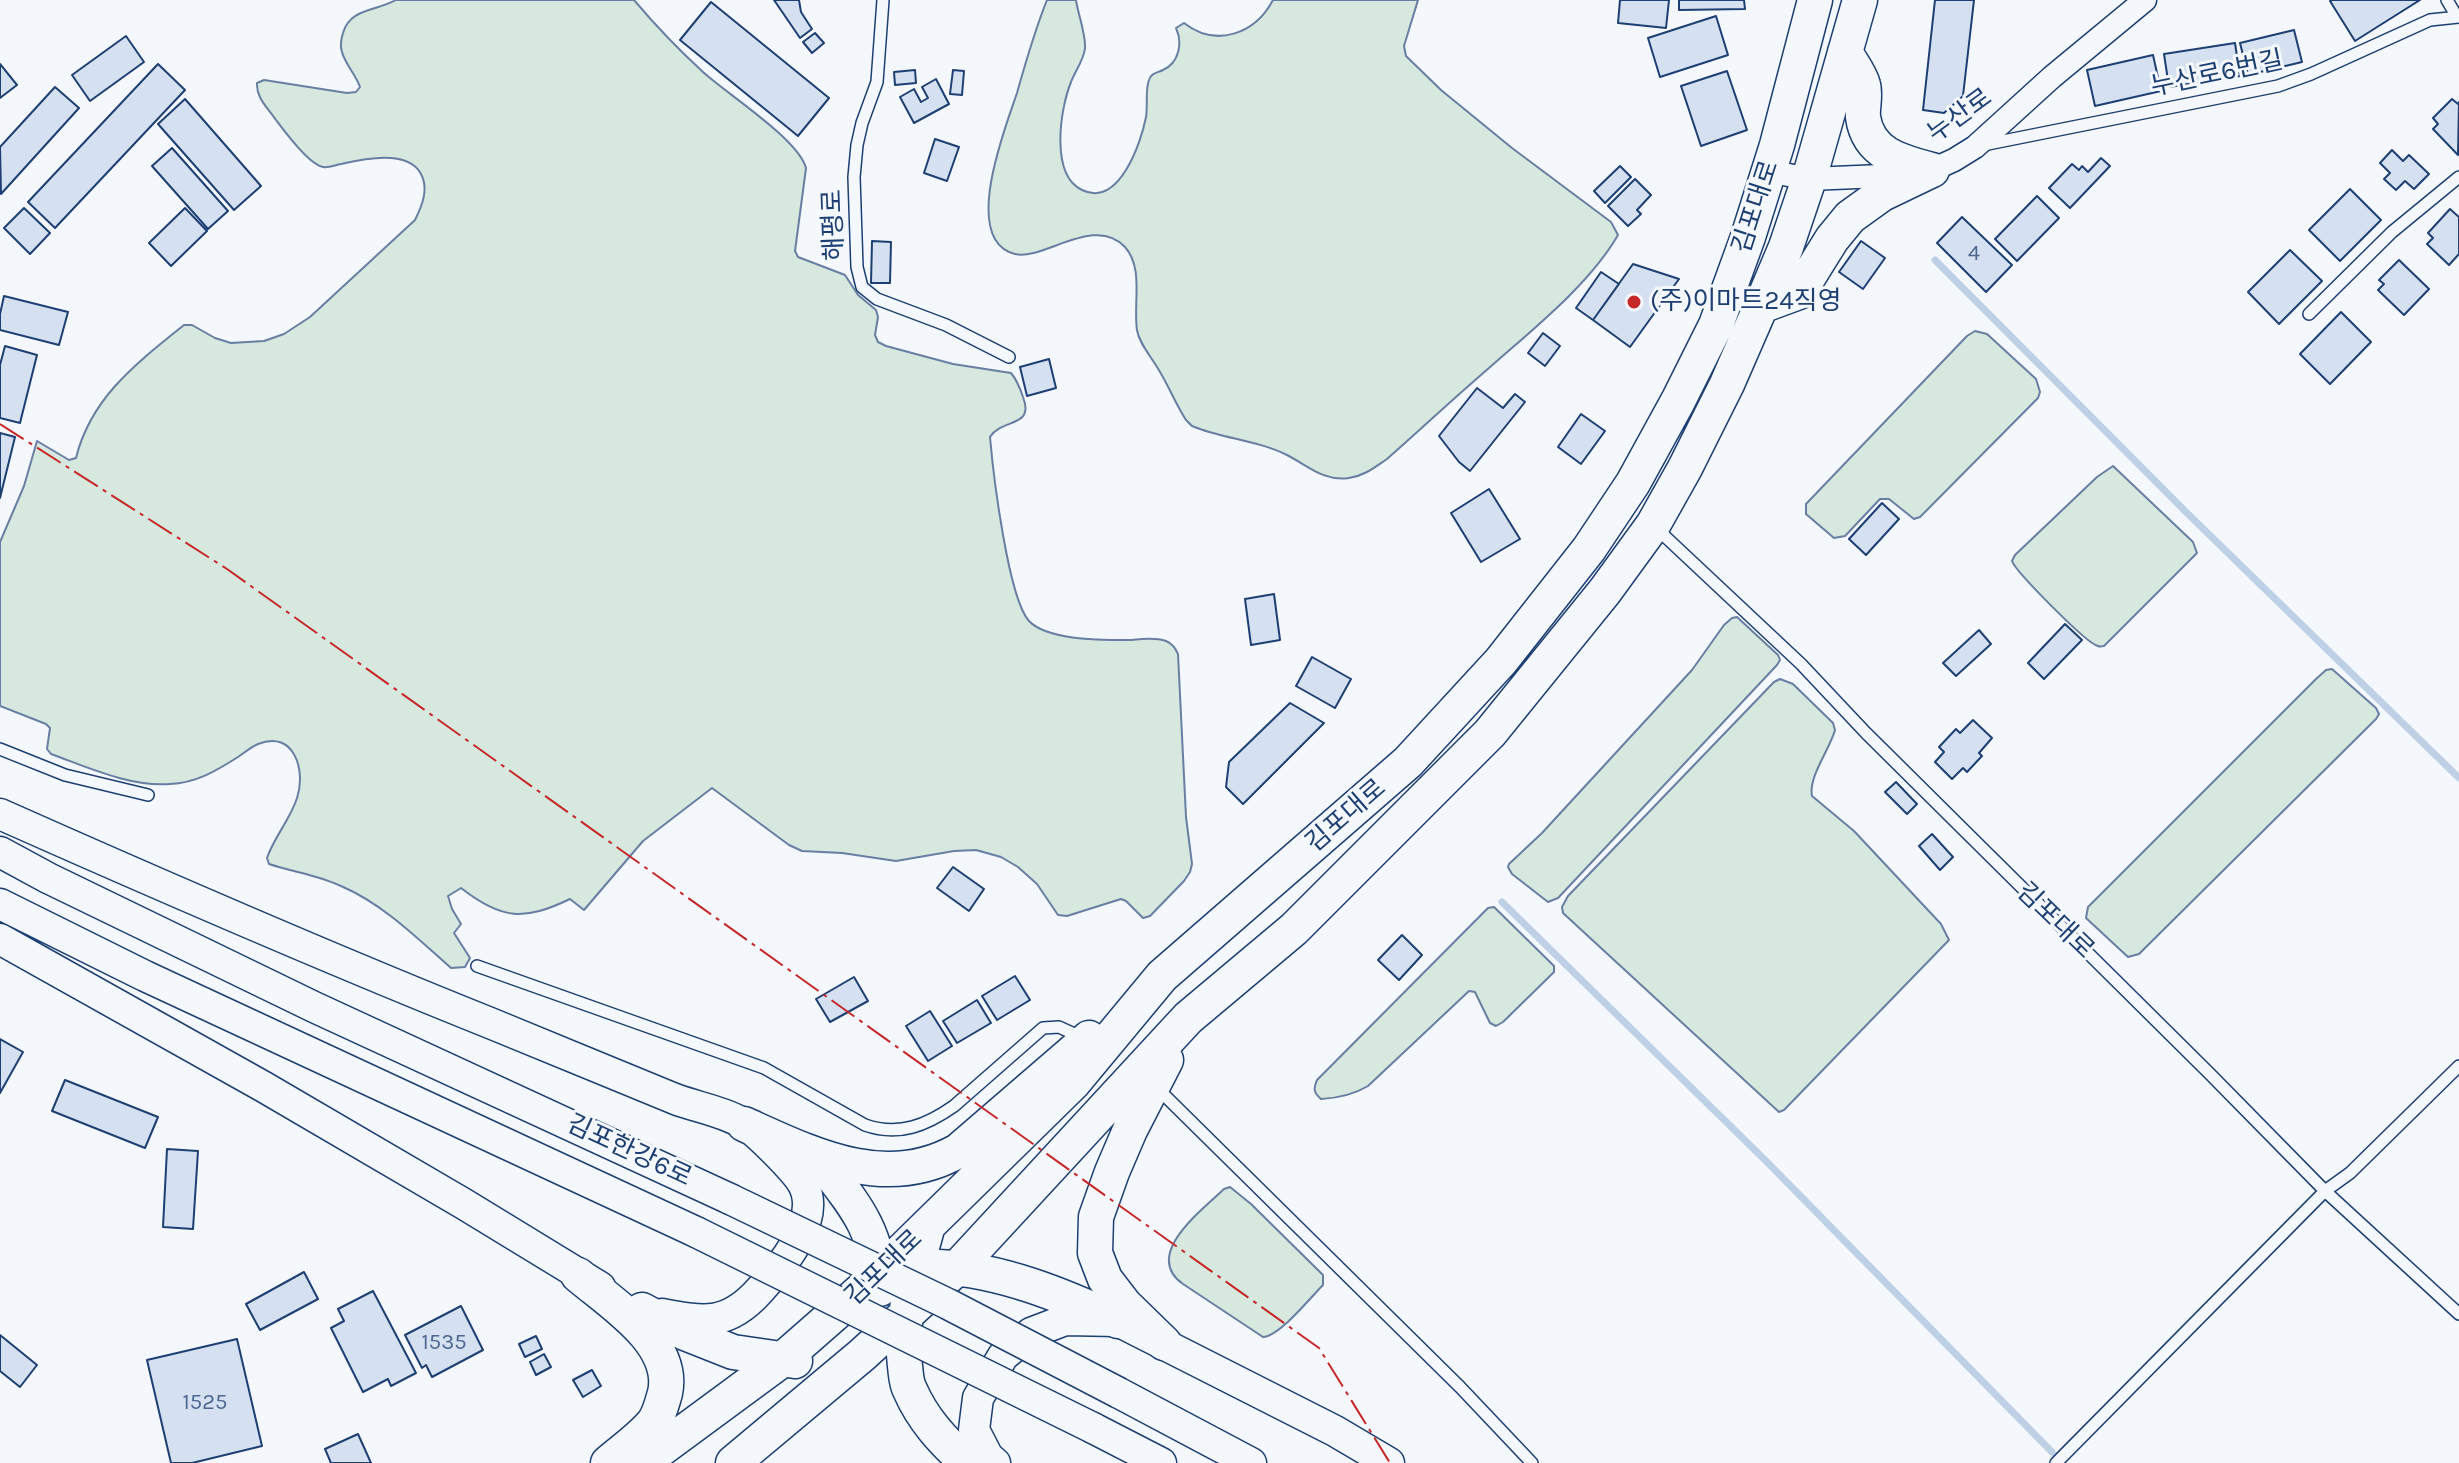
<!DOCTYPE html>
<html>
<head>
<meta charset="utf-8">
<style>
  body { margin:0 }
  canvas { display:block; background:#f4f7fb }
</style>
</head>
<body>
<canvas width="2459" height="1463"></canvas>
<script>
const ctx = document.querySelector('canvas').getContext('2d');
ctx.lineJoin = 'round';
function fill(path, color) {
  ctx.fillStyle = color;
  ctx.fill(path, 'evenodd');
}
function trace(path, color, width, dash) {
  ctx.strokeStyle = color;
  ctx.lineWidth = width;
  ctx.lineCap = dash ? 'butt' : 'round';
  ctx.setLineDash(dash || []);
  ctx.stroke(path);
}
function label(font, color, halo, rows, align = 'center') {
  ctx.font = font + ' Karla,"Noto Sans KR",sans-serif';
  ctx.lineWidth = 6;
  ctx.setLineDash([]);
  ctx.textBaseline = 'middle';
  ctx.strokeStyle = halo;
  ctx.fillStyle = color;
  for (const [text, x, y, turn = 0] of rows) {
    ctx.save();
    ctx.translate(x, y);
    ctx.rotate((+turn || 0) * Math.PI / 180);
    ctx.textAlign = isNaN(turn) ? turn : align;
    if (halo) ctx.strokeText(text, 0, 0);
    ctx.fillText(text, 0, 0);
    ctx.restore();
  }
}
const green = new Path2D(`
  M396,0H634C656,26 678,49 703,72C727,94 798,139 806,168L795,251L798,257L845,275L858,295L876,310L878,317L875,335L878,342L886,346L953,364L1011,373C1017,380 1020,388 1023,397C1035,428 1002,418 990,437C993,472 1008,598 1029,621C1048,641 1104,640 1130,640C1141,639 1155,637 1166,641C1173,644 1175,648 1178,654L1186,817L1192,864L1190,872L1184,881L1150,916L1143,918L1126,901L1121,899L1067,916L1058,915L1037,884L1018,867L1001,857L976,850L954,851L896,861L842,853L802,851L789,845L712,788L643,841L584,910L570,899C524,921 502,920 461,888L448,896L452,909L461,924L454,933L470,958L465,967L451,968C417,938 383,904 341,886C318,875 293,872 269,864L267,858C274,837 290,820 297,798C306,772 295,729 258,744C251,747 244,753 238,757C216,771 196,783 170,784C130,787 87,767 51,754L47,749L50,728L46,724L0,706V542L24,486L37,441L69,460L76,458C91,397 137,363 184,325H192L215,338L231,343L264,341L284,334L310,317L415,220C422,206 429,189 421,174C408,149 363,159 341,164C335,165 329,168 323,167C309,165 285,132 276,120C268,108 256,98 257,83L264,80L347,93L356,92L360,87C356,75 345,64 342,52C340,46 341,39 343,33C350,8 377,11 396,0Z
  M1047,0H1076C1078,14 1086,35 1085,48C1084,60 1075,71 1071,82C1060,109 1050,175 1082,190C1119,208 1141,143 1146,117C1148,105 1145,90 1149,80C1151,73 1157,73 1163,70C1179,63 1183,43 1176,28L1184,23C1216,48 1255,34 1273,0H1418L1404,46L1406,56L1441,90L1512,148L1611,222L1618,235C1589,285 1532,330 1489,368C1454,398 1421,429 1387,459C1375,467 1364,476 1349,478C1324,482 1307,465 1287,455C1257,440 1223,439 1192,426L1186,420C1175,403 1168,384 1157,367C1150,355 1139,343 1137,330C1133,304 1144,268 1125,247C1095,214 1043,261 1015,254C960,240 1006,126 1017,93C1026,61 1035,30 1047,0Z
  M1975,331L1987,334L2036,379L2040,392L2038,398L1920,517L1914,519L1889,499H1880L1845,536L1834,538L1806,514V504L1967,336Z
  M2113,466L2193,542L2197,553L2104,646C2102,646 2100,647 2098,646C2087,644 2016,572 2012,561L2015,555L2097,477Z
  M1737,617L1778,655L1780,660L1777,665L1558,898L1548,902L1512,874L1508,867L1509,864L1542,833L1692,670L1724,625L1732,618Z
  M2332,669L2376,708L2379,714L2376,719L2139,954L2128,957L2086,918L2088,907L2316,679L2326,670Z
  M1780,679L1793,684L1833,723L1835,730C1830,749 1808,777 1812,796L1854,831L1941,924L1949,940L1784,1110L1779,1112L1563,913L1562,907L1568,896L1774,682Z
  M1494,907L1554,966V972L1503,1022L1496,1026L1490,1023L1475,992L1469,991L1368,1086C1353,1095 1339,1098 1321,1099C1314,1093 1313,1089 1317,1080L1488,908Z
  M1230,1187L1251,1204L1323,1275V1285C1310,1298 1280,1336 1263,1337L1183,1284C1142,1255 1201,1211 1224,1189Z`);
fill(green, '#d7e8df');
trace(green, '#687fa3', 2);
trace(new Path2D(`
  M1935,260L2188,514L2459,778
  M1502,902L1767,1162L2052,1452`), '#bed0e5', 7);
const building = new Path2D(`
  M774,0H799L801,12L812,29L800,38Z
  M1620,0H1669L1666,28L1618,23Z
  M1679,0H1744L1745,9L1679,10Z
  M1935,0H1974L1963,96L1944,113L1923,110Z
  M2332,0H2420L2355,41L2330,1Z
  M711,2L829,98L798,136L680,40Z
  M1716,16L1728,55L1660,77L1648,38Z
  M2294,30L2302,62L2248,75L2240,43Z
  M815,33L824,43L812,53L803,42Z
  M126,36L144,62L90,101L72,75Z
  M2235,43L2240,76L2169,87L2164,54Z
  M2153,55L2161,91L2095,106L2087,70Z
  M0,64L17,85L0,98Z
  M158,64L185,90L55,228L28,202Z
  M915,70L916,83L895,85L894,72Z
  M953,70L964,71L962,95L950,94Z
  M1727,71L1747,130L1701,146L1681,86Z
  M936,79L949,104L914,123L900,97L914,89L921,102L928,98L922,87Z
  M55,87L79,108L1,194L0,147Z
  M185,99L261,186L234,210L158,124Z
  M2452,99L2458,104L2459,102L2458,155L2433,129L2438,124L2433,118Z
  M935,139L959,147L947,181L924,173Z
  M172,148L228,211L208,229L152,166Z
  M2392,150L2403,161L2409,155L2429,174L2414,189L2405,181L2396,190L2384,179L2390,173L2380,163Z
  M2101,158L2110,166L2070,208L2049,188L2072,164L2079,170L2082,166L2088,172Z
  M1620,166L1631,177L1605,203L1594,191Z
  M1635,179L1651,195L1637,210L1641,214L1628,226L1608,206Z
  M2350,189L2381,220L2340,261L2309,230Z
  M2037,196L2059,218L2017,261L1995,239Z
  M24,208L50,233L30,254L4,228Z
  M185,208L207,231L171,266L149,243Z
  M2450,209L2459,217V254L2449,265L2427,244L2433,238L2428,233Z
  M1962,217L2012,265L1986,292L1937,243Z
  M872,241L891,242L890,283H871Z
  M1861,241L1885,258L1863,289L1839,272Z
  M2290,250L2322,281L2279,324L2248,292Z
  M2399,260L2429,289L2404,315L2378,290L2384,284L2379,280Z
  M1633,264L1679,279L1630,347L1593,320Z
  M1601,272L1619,284L1593,320L1576,308Z
  M4,296L68,312L59,345L0,330V314Z
  M2341,312L2371,342L2330,384L2300,354Z
  M1543,333L1560,346L1545,366L1528,353Z
  M5,346L37,355L20,423L0,418V365Z
  M1049,359L1056,388L1027,396L1020,367Z
  M1477,388L1503,408L1515,394L1525,402L1470,471L1459,462L1439,436Z
  M1581,414L1605,431L1581,464L1558,447Z
  M0,433L15,437L0,498Z
  M1489,489L1520,539L1481,562L1451,513Z
  M1882,503L1899,519L1866,555L1849,539Z
  M1274,594L1280,640L1251,645L1245,599Z
  M2065,624L2082,640L2044,679L2028,663Z
  M1979,630L1991,644L1956,676L1943,663Z
  M1312,657L1351,679L1335,708L1296,686Z
  M1290,703L1324,723L1243,804L1226,787L1229,762Z
  M1973,720L1992,738L1979,753L1982,756L1967,772L1963,768L1952,779L1935,762L1944,752L1939,747L1956,729L1960,733Z
  M1896,782L1917,804L1907,814L1885,792Z
  M1932,834L1953,857L1940,870L1919,846Z
  M953,867L984,889L969,911L937,888Z
  M1402,935L1422,955L1399,980L1378,960Z
  M1015,976L1030,1000L997,1020L982,996Z
  M854,977L868,1001L830,1022L816,999Z
  M977,1000L991,1023L957,1043L943,1021Z
  M930,1011L952,1046L928,1061L906,1026Z
  M0,1039L23,1052L0,1093Z
  M65,1080L158,1117L145,1148L52,1111Z
  M167,1149L198,1151L193,1229L163,1227Z
  M304,1272L318,1299L260,1330L246,1304Z
  M373,1291L416,1373L391,1386L388,1379L363,1392L331,1328L344,1321L338,1309Z
  M461,1306L483,1350L432,1377L426,1365L422,1368L405,1335Z
  M0,1335L37,1365L20,1387L0,1371Z
  M536,1336L542,1349L525,1357L519,1344Z
  M237,1339L262,1446L192,1463H171L147,1360Z
  M544,1354L551,1367L536,1375L530,1362Z
  M592,1370L601,1386L583,1397L573,1380Z
  M358,1434L371,1463H331L325,1449Z`);
fill(building, '#d5e0f0');
trace(building, '#1d3f73', 2);
const lane = new Path2D(`
  M883,0L877,82L862,123L857,145L854,177L857,267L862,287L877,299L946,325L1009,357
  M2447,0L2457,17
  M1983,145L2278,86L2311,74L2430,20L2459,17
  M2309,314L2392,232L2459,177
  M1656,528L1801,664L1866,733L2210,1074L2325,1191L2459,1314
  M0,749L65,775L148,795
  M477,966L764,1068L865,1125C899,1137 927,1125 954,1106L1043,1028L1059,1027L1083,1038
  M1156,1087L1460,1387L1532,1463
  M2056,1463L2325,1191L2350,1173L2459,1066`);
const street = new Path2D(`
  M1768,171L1809,179L1882,176L1932,170L1954,160L1975,147L2052,77L2145,0`);
const secondary = new Path2D(`
  M0,814C162,886 325,957 490,1023C552,1048 613,1074 675,1099C696,1107 725,1112 744,1124C756,1131 796,1171 803,1184C822,1219 783,1265 760,1290C728,1326 705,1322 662,1314
  M0,852L48,878L314,1007L730,1199
  M0,904L145,976L696,1232
  M0,939L264,1087L464,1204L600,1287
  M1119,1393L1251,1463
  M1093,1428L1161,1463
  M995,1463L988,1457L974,1430L978,1398L1003,1356L1031,1333L1065,1320L1118,1321L1335,1431L1389,1463`);
const primary = new Path2D(`
  M1845,52C1851,63 1860,74 1863,85C1866,95 1862,107 1863,117C1868,154 1901,162 1932,170
  M1761,306L1799,292L1832,239L1850,217L1882,194L1932,170
  M744,1124C813,1155 885,1192 958,1151L1089,1038
  M817,1156C851,1201 879,1229 880,1289
  M928,1225C916,1271 899,1317 905,1366C906,1374 906,1383 910,1390C923,1420 943,1441 967,1463
  M939,1267C1001,1270 1062,1295 1118,1321
  M578,1275C612,1304 676,1343 665,1393C662,1403 660,1413 654,1422C641,1438 623,1450 608,1463
  M642,1310L685,1333L733,1352L795,1361
  M1164,1343L1125,1305L1105,1279L1095,1253L1096,1217L1112,1172L1130,1130L1166,1060
  M642,1463L783,1359L864,1288L1074,1082L1162,976L1408,762L1501,661L1589,549L1633,483L1678,401L1716,325L1748,237L1777,145L1815,0
  M733,1463L862,1355L957,1268L1188,1018L1294,929L1490,733L1605,591L1653,525L1685,468L1727,384L1761,306L1786,247L1809,179L1860,0`);
trace(lane, '#1d3f73', 14);
trace(street, '#1d3f73', 25);
trace(secondary, '#1d3f73', 33);
trace(primary, '#1d3f73', 37);
trace(lane, '#f4f7fb', 11);
trace(street, '#f4f7fb', 22);
trace(secondary, '#f4f7fb', 30);
trace(primary, '#f4f7fb', 34);
const secondaryBridge = new Path2D(`
  M730,1199L948,1304L1119,1393
  M696,1232L1093,1428`);
trace(secondaryBridge, '#1d3f73', 33, []);
trace(secondaryBridge, '#f4f7fb', 30);
trace(new Path2D(`
  M0,424L227,569L1319,1348L1390,1463`), '#c62828', 2, [28, 6, 4, 6]);
for (const [x, y, r, color] of [
  [1634,302,8,"#c62828"]
]) {
  const dot = new Path2D();
  dot.arc(x, y, r, 0, 2 * Math.PI);
  ctx.fillStyle = color;
  ctx.fill(dot);
  trace(dot, '#f4f7fb', 3);
}
label('22px', '#4b6792', null, [
  ["4",1974,254],
  ["1535",444,1343],
  ["1525",205,1403]
]);
label('26px', '#1d3f73', '#f4f7fb', [
  ["누산로6번길",2217,74,-12],
  ["누산로",1960,116,-36],
  ["김포대로",1756,207,-72],
  ["해평로",834,225,-92],
  ["김포대로",1346,816,-41],
  ["김포대로",2055,921,44],
  ["김포한강6로",629,1151,25],
  ["김포대로",884,1268,-44]
]);
label('26px', '#1d3f73', '#f4f7fb', [
  ["(주)이마트24직영",1650,302]
], 'left');
</script>
</body>
</html>
